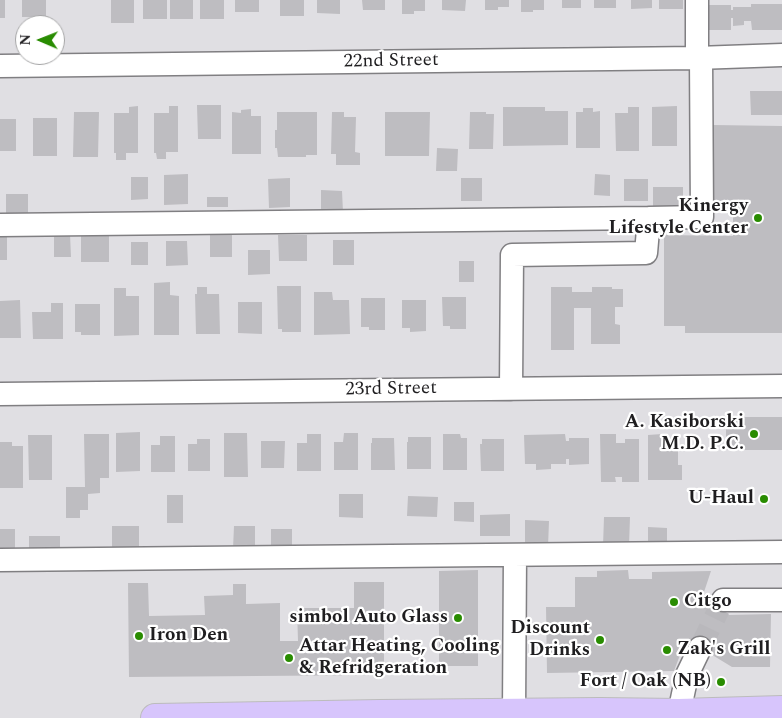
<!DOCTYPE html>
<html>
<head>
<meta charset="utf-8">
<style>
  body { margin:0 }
  #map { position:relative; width:782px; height:718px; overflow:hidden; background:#e0dfe3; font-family:Spectral,serif }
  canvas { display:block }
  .north { position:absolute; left:15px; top:15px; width:50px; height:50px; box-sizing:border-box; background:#fff; border:1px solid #a5a5a6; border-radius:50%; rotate:271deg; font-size:14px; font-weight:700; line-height:20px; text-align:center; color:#1f1e20 }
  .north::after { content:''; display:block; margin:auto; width:18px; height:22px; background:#298c01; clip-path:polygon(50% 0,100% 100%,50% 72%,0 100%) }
</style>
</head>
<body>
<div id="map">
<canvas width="782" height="718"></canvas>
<div class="north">N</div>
</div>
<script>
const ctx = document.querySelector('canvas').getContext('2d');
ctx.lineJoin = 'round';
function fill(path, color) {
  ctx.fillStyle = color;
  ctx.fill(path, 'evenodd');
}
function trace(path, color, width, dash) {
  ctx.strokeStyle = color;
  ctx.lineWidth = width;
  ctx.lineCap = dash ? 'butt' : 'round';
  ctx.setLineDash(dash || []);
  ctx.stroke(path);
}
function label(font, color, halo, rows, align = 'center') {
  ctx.font = font + ' Spectral,serif';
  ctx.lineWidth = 4.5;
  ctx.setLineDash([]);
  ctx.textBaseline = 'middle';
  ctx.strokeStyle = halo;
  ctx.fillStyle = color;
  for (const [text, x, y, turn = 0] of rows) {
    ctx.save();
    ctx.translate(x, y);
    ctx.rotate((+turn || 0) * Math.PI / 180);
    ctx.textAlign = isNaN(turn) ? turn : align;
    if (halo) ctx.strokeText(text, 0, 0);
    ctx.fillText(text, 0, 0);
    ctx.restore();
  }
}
fill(new Path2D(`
  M0,0H5V18H0Z
  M22,0H46V17H22Z
  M111,0H134V23H111Z
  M143,0H167V19H143Z
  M170,0H193V19H170Z
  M200,0H224V19H200Z
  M235,0H259V12H235Z
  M280,0H304V16H280Z
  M317,0H340V14L317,13Z
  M362,0H385V10H363Z
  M402,0H425V11H414V14H402Z
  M442,0H466L465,11L442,10Z
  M485,0H509V7H498V10H485Z
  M521,0H544V10H533V12H521Z
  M562,0H581V8H562Z
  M594,0H616V8H594Z
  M631,0H652V8L631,9Z
  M659,0H683V9H659Z
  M751,4H782V30H752L751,21H744V25L733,26V18H731V30H706V5H731V10H733V7H751Z
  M750,91H782V115H751Z
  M197,105H221V139H198Z
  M138,106V153H126V160H116V153H114V113H129V107Z
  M169,106H178V152H166V159H157L156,153H154V113H169Z
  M677,106V146H652V107Z
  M503,107H545V111H568V145L503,146Z
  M628,107H639V151H616L615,113H628Z
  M583,108H593V112L600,111V148H576V112H583Z
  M251,109V116H261V154H232V112L241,113V110Z
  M74,112H99L98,157H73Z
  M277,112H317V155H306V157H278L277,148H275V130H277Z
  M332,112H344V117H356L355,152L360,153V165H336V154H331Z
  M385,112H430L429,156H385Z
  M470,112H486V114H494L493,149H469Z
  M33,118H57V156H33Z
  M0,119H16V151H0Z
  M713,125L782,126V333H685V326H664V235L733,236V201H712Z
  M437,148L458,149L457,171H436Z
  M188,174V204L164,205V175Z
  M595,174L610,175V196L594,195Z
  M131,177H148V199L131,200Z
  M290,178V207L269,208L268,179Z
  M461,178H482V201H461Z
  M624,179H648V201H624Z
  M653,187H683V209H653Z
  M321,190L342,191L343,212H321Z
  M6,194H28V216H6Z
  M207,197H228V207H207Z
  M232,232V257H210V233Z
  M70,234L71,257H54V235Z
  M81,234H109V262H81Z
  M278,235H307V261H279Z
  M0,237H7V260H0Z
  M333,240H354V265H333Z
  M166,241H187L188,265L166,266Z
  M131,242H148V265H131Z
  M248,250H270V274L248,275Z
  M459,261H474V282H459Z
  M170,282V295L179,296V335H154V283Z
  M277,286H301V332H282V329H278Z
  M197,287H207V294H219L220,334H196L195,294H197Z
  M551,287H572V292H592V287H612V289H623V307H615V324L620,325V344H591V308H574V350H551Z
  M114,288H126V296H139V335L114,336Z
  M314,292H332L333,300H349L350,334L314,335Z
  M442,297H466V329H450V326H443Z
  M361,298H385V330H369V327H361Z
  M20,300L21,338H0V301Z
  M402,300H426V331L410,332V328H402Z
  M238,302H262V334L238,333Z
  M51,303H63V339H33L32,312H51Z
  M75,304H100V335H81V332H75Z
  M726,417H782V450H726Z
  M140,432V471L116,472V433Z
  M224,433H247L248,477H224Z
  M344,433H358V470H334V442H343Z
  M84,434H109V478H100V493L88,494V510H80V518H66V487H85Z
  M307,434H321V471H297V443H307Z
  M443,434H460L461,438H467V470H443Z
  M565,434L566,441H569V438H589V464L569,465V459H566V464H551V469L536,470V464H525L524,435Z
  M600,434H616V443H625V439H639V482H622V477H615L616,482H601Z
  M662,434V441H678V465H682V480H648V435Z
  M28,435H52V480H29Z
  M160,436H175V472H151V445H160Z
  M408,437H431V469H407V442H408Z
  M372,438H394L395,470H371V443H372Z
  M197,439H210V471H188V444H197Z
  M482,439H504V471H481L480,444H482Z
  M261,441H285L284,468H261Z
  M0,442H12V446H23V488H0Z
  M339,494H363V518L339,517Z
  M167,495H183V523H167Z
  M408,496L438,497L437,517L407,516Z
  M454,502H474V522L454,521Z
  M510,514V536H480V515Z
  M604,517H630L629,546H603Z
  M525,520L549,521L548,547L525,546Z
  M112,526H139V554H112Z
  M234,526H255V549H233Z
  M648,527L667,528V550L648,549Z
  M0,529H15V549L0,550Z
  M271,529H292V550H271Z
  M29,536H60V554H29Z
  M478,570V666H439V571Z
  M628,570L629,579H652V572L711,571L702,598L729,615L771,614L770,667H732L686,639L674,671L547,673L546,607H575V577H597V571Z
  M354,582H384V675L129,677L128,583H148L149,616L205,615L204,596L233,595V584H246V604L280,603V641H298L297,608H354Z`), '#bebdc1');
trace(new Path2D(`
  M700,648L719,609`), '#b9b8bc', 22, [22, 11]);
const minor = new Path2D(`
  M697,58V0
  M0,66L697,58L782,55
  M0,225L649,218
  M511,389L512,255L646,253L649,218L702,217L701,58
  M0,394L782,386
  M0,560L782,552
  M723,600H782
  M514,713L515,555
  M679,713L687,675L700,648`);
const major = new Path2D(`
  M155,718L380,714L600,712L679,713L782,710`);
trace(minor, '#807f82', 25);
trace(major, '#bcbcbc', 30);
trace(minor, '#fff', 22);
trace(major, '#d7c5fc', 28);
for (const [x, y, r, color] of [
  [758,218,5,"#298c01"],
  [754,434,5,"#298c01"],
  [764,499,5,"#298c01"],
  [674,602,5,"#298c01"],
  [458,618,5,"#298c01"],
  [139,636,5,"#298c01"],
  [600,640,5,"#298c01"],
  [667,650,5,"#298c01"],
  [289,658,5,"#298c01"],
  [721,682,5,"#298c01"]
]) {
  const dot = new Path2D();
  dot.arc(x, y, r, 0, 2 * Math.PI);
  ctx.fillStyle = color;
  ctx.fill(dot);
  trace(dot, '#fff', 2);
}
label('19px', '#1f1e20', '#fff', [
  ["22nd Street",391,62,-1],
  ["23rd Street",391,390,-1]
]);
label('bold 19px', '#1f1e20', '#fff', [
  ["Kinergy",748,207],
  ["Lifestyle Center",748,229],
  ["A. Kasiborski",744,423],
  ["M.D. P.C.",744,445],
  ["U-Haul",754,499],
  ["Citgo",684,602,"left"],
  ["simbol Auto Glass",448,618],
  ["Discount",590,629],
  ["Drinks",590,651],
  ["Iron Den",149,636,"left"],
  ["Attar Heating, Cooling",299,647,"left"],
  ["& Refridgeration",299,669,"left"],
  ["Zak's Grill",677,650,"left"],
  ["Fort / Oak (NB)",711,682]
], 'right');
</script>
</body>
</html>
